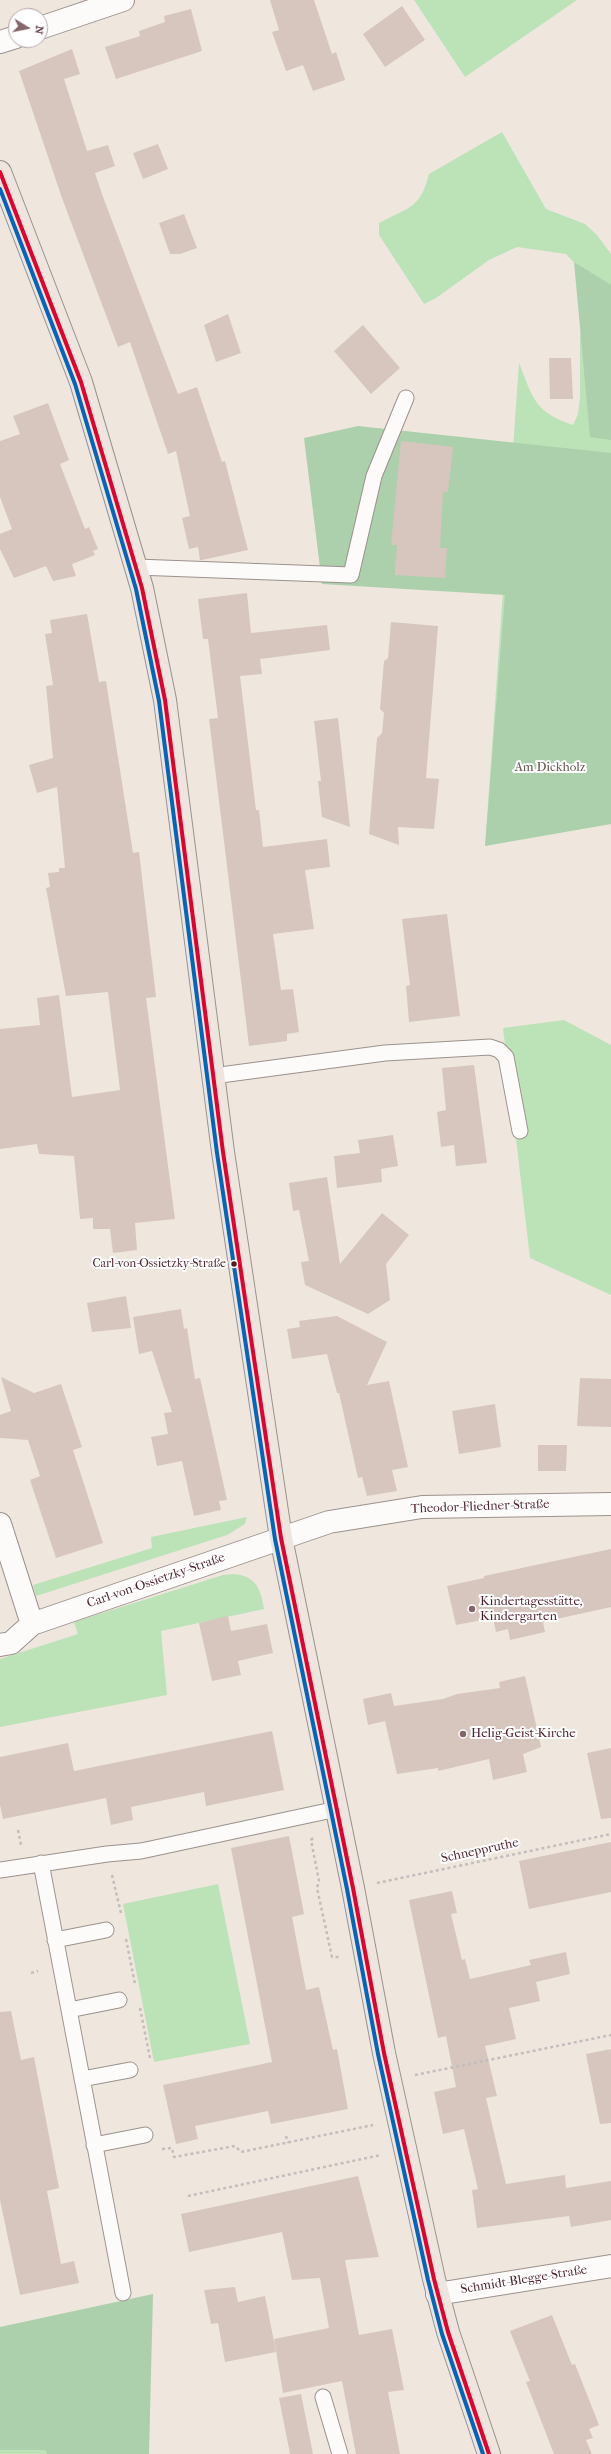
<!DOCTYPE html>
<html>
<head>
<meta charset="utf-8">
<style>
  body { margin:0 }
  #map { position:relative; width:611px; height:2454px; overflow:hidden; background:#efe7dd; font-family:"IM FELL French Canon",serif }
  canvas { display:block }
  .north { position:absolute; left:8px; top:8px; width:40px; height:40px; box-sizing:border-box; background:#fff; border:1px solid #b7a5aa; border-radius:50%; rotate:100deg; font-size:11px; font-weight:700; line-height:16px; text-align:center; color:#4a1f2b }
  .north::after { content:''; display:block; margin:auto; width:14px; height:18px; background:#846569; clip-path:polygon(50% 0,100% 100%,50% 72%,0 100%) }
</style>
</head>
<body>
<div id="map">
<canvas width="611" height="2454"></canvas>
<div class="north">N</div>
</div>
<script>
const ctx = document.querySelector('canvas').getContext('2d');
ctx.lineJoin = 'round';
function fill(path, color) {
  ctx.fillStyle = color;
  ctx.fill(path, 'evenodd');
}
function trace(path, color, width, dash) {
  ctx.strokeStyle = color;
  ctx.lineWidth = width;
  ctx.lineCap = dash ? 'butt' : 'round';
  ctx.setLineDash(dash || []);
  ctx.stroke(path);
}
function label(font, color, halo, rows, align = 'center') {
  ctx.font = font + ' "IM FELL French Canon",serif';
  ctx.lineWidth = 4;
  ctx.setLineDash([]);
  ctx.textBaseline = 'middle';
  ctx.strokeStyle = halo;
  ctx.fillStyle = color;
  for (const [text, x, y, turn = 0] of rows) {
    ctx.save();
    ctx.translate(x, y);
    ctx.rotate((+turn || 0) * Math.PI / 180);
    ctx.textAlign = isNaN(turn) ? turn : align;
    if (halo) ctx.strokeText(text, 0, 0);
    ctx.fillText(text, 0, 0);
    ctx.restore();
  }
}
fill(new Path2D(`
  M414,0H577L465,77Z
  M502,132L546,209L585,224L597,235L611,254V822L485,846L519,363C533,398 534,412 573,425L578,414L580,397V336L588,318L585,274L566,254L517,247L489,260L436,298L424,304L379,235V223C409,207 420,209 429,174Z
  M564,1020L611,1045V1295L530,1258L503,1028Z
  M247,1517L245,1524L227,1535L36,1596L33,1585L152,1548L151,1537Z
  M234,1574C256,1576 261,1589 264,1609L161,1631L167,1695L0,1727V1659L78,1634L74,1622L223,1575Z
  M218,1884L250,2044L154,2062L123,1904Z
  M0,2450H45L47,2454H0Z`), '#bce2b8');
fill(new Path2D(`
  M574,262L611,285V440L590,437Z
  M358,426L611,453V824L485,846L505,595L322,584L304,438Z
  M153,2294L149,2454H47L45,2450H0V2327Z`), '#acd0ab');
fill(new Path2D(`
  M270,0H314L332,54L336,52L345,80L313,91L303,65L286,71L272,32L279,30Z
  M402,6L425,40L385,67L363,34Z
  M191,9L202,51L116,79L105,47L140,36L139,31L165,22L164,16Z
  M72,49L80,74L64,79L87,151L108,145L115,166L95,173L103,197L178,394L197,387L222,462L225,461L248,550L202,560H200L198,547L189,549L182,518L190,516L176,451L168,454L130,342L118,347L62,198L19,71Z
  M158,144L168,169L143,179L133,153Z
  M184,214L197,248L180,254H170L159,223Z
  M228,314L241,353L216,362L204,325Z
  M363,325L400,368L371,394L334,351Z
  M549,358H571L573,399H550Z
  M48,403L69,460L60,464L85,529L89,527L98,549L93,551L95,555L72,564L76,576L53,581L46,566L14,578L0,549V534L12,529L0,497V441L20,434L13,416Z
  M401,441L453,447L448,492H443L440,548H447L445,578L395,575L397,545H391Z
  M247,593L251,633L327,625L330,650L260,659L262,674L240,676L256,810H259L263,847L327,839L330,867L305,870L314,929L273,934L281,990L293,989L299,1032L287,1034V1041L249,1046L209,719L218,718L208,639H203L198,599Z
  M87,614L99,682L106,681L133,853L139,852L156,997L146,998L175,1219L135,1223L137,1250L113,1253L110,1229H93V1218L80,1219L74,1156L39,1154L37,1144L0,1149V1029L40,1025L37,998L59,995L72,1097L120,1090L108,992L66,996L46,888L50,887L48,873L59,872V868H65L57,787L37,793L29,765L53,758L46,686L53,685L45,634L52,633L50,620Z
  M391,622L438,626L426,778L439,779L434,829L398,827L399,845L369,834L377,738L382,733L384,713L380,709L384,661L388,658Z
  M338,718L346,791L350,827L322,817L318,781H321L314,721Z
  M447,914L460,1016L409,1022L406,986L410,985L402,919Z
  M474,1065L487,1163L456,1166L454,1145L441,1147L437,1112L446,1110L442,1068Z
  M393,1135L398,1166L381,1169L382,1182L337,1188L334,1156L360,1153L358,1140Z
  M327,1177L340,1264L382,1213L409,1235L386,1264L390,1300L368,1314L305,1285L301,1262L309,1261L299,1210L293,1211L289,1183Z
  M126,1296L131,1328L92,1332L87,1303Z
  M181,1309L184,1329L187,1328L195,1379L200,1378L227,1500L219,1501L221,1510L194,1516L182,1461L157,1466L151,1437L168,1434L164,1413L172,1412L152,1351L139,1354L133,1317Z
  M337,1316L387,1342L367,1385L389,1381L408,1467L392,1470L397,1491L367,1496L362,1477L358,1478L339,1393H337L327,1354L292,1359L287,1329L300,1327L299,1321Z
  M1,1377L34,1393L61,1384L82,1447L73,1450L103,1543L56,1558L30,1480L40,1476L28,1440L0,1438V1415L11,1411Z
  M580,1378L611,1379V1427L577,1426Z
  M495,1404L501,1447L459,1454L452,1411Z
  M538,1445H567L566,1471H538Z
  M611,1549V1607L543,1622L545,1632L510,1640L508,1629L496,1632L493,1618L456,1625L447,1586L484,1578V1576Z
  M228,1616L231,1631L267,1624L273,1653L238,1661L241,1675L212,1681L199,1623Z
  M525,1676L541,1747L523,1754L527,1772L493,1780L489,1759L438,1771V1768L397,1774L385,1721L368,1725L363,1699L391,1693L394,1706L443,1699L457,1694L500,1688L499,1682Z
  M272,1731L284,1790L206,1806L204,1792L131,1807L133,1820L111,1825L106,1798L3,1819L0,1805V1757L68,1743L74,1771Z
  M611,1748V1818L601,1819L587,1753Z
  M289,1836L304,1914L292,1917L306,1990L319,1987L333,2050L337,2049L348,2109L271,2124L268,2111L195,2126L198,2139L176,2144L163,2085L272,2062L231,1848Z
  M611,1842V1892L529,1909L519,1861Z
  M452,1891L457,1913L451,1914L462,1960L465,1959L470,1979L531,1965L529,1960L566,1952L570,1974L536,1982L540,2001L509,2008L516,2039L485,2046L497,2096L486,2098L506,2184L565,2175L566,2188L611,2181V2220L571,2227L569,2216L477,2228L472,2190L478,2189L464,2129L443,2134L434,2092L456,2087L446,2036L438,2038L409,1900Z
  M11,2011L21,2060L34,2057L59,2188L47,2191L61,2264L74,2261L79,2283L20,2295L0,2200V2012Z
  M611,2049V2123L600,2124L586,2054Z
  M358,2176L379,2257L345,2260L359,2335L392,2329L404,2390L388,2392L400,2454H356L342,2381L283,2393L274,2339L329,2328L320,2278L292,2280L282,2232L189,2252L181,2214Z
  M235,2287L238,2302L265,2296L276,2352L225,2362L218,2323L211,2324L204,2290Z
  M552,2315L572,2365L575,2364L599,2425L589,2429L593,2438L586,2440L592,2454H554L526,2382L530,2381L510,2331Z
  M301,2394L313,2454H290L279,2398Z`), '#d7c6be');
const lane = new Path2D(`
  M136,567L351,575L374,476L406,398
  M213,1076L385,1053L490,1047L499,1050L506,1057L520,1131
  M41,1863L123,2293
  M0,1870L107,1854L141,1851L337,1809
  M55,1940L106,1930
  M69,2010L119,2000
  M82,2079L130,2070
  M94,2145L145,2135
  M323,2397L340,2454`);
const street = new Path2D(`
  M40,28L123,0
  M0,42L16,37
  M0,1524L32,1624
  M0,1645L11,1643L32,1624L329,1522L422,1507L611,1504
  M437,2294L611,2266`);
const primary = new Path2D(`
  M0,172L81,382L142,588L165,700L223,1152L281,1538L353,1888L384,2053L434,2279L448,2332L489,2454`);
trace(lane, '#9b918d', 17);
trace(street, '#9b918d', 24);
trace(primary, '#9b918d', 24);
trace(new Path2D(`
  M18,1830L21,1845
  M313,1838L311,1840L319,1881L317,1888L332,1957H340
  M112,1875L121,1913
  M377,1883L611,1834
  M126,1939L135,1984
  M31,1973L38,1971
  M140,2008L150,2058
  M415,2075L611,2035
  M286,2136L288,2143
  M162,2149L172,2148L174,2157L235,2146L241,2152L373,2125
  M188,2196L381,2155`), '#c4bdbd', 2.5, [3, 3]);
trace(lane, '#fdfbfa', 15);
trace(street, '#fdfbfa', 22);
trace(primary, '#ede5de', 22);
trace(new Path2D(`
  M0,172L81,382L142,588L165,700L223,1152L281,1538L353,1888L384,2053L434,2279L448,2332L489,2454`), '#e4002b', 4);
trace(new Path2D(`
  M0,189L75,384L136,589L159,701L217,1153L275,1539L347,1889L378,2054L428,2280L442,2334L483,2454`), '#0065bd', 4);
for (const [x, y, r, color] of [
  [234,1264,3.5,"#4a1f2b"],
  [472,1609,4,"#846569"],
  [463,1734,4,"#846569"]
]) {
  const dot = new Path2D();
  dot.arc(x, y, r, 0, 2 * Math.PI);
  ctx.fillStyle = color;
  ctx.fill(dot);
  trace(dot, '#fff', 1.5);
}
label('12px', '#4a1f2b', '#fff', [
  ["Carl-von-Ossietzky-Straße",226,1264]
], 'right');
label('13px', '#60584c', '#fff', [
  ["Am Dickholz",550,768]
]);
label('13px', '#4a1f2b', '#fff', [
  ["Theodor-Fliedner-Straße",480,1507,-2],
  ["Carl-von-Ossietzky-Straße",156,1581,-19],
  ["Schneppruthe",480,1851,-12],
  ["Schmidt-Blegge-Straße",524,2280,-9]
]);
label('13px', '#4a1f2b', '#fff', [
  ["Kindertagesstätte,",480,1602],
  ["Kindergarten",480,1617],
  ["Helig-Geist-Kirche",471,1734]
], 'left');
</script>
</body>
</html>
